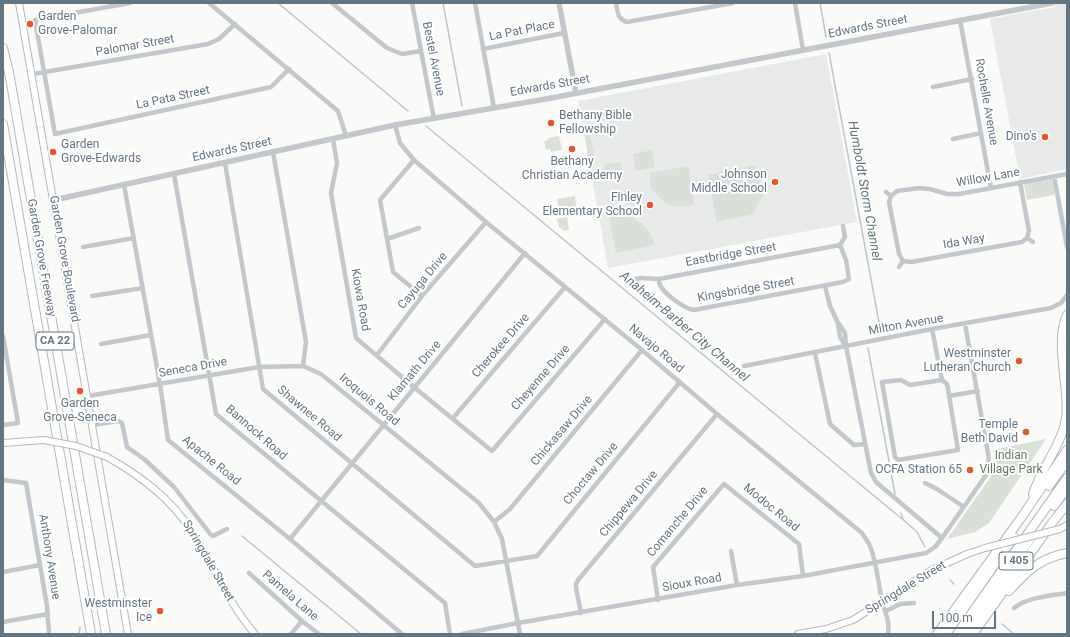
<!DOCTYPE html>
<html>
<head>
<meta charset="utf-8">
<style>
  body { margin:0 }
  #map { position:relative; width:1070px; height:637px; overflow:hidden; background:#fafaf8; font-family:Roboto,sans-serif }
  canvas { display:block }
  .frame { position:absolute; inset:0; border:4px solid #657683; pointer-events:none }
  .scale { position:absolute; left:932px; top:611px; width:64px; height:18px; box-sizing:border-box; border:2px solid #657683; border-top:0; padding-left:5px; font-size:12px; line-height:14px; white-space:nowrap; color:#657683; -webkit-text-stroke:3px #fff; paint-order:stroke }
</style>
</head>
<body>
<div id="map">
<canvas width="1070" height="637"></canvas>
<div class="frame"></div>
<div class="scale">100 m</div>
</div>
<script>
const ctx = document.querySelector('canvas').getContext('2d');
ctx.lineJoin = 'round';
function fill(path, color) {
  ctx.fillStyle = color;
  ctx.fill(path, 'evenodd');
}
function trace(path, color, width, dash) {
  ctx.strokeStyle = color;
  ctx.lineWidth = width;
  ctx.lineCap = dash ? 'butt' : 'round';
  ctx.setLineDash(dash || []);
  ctx.stroke(path);
}
function label(font, color, halo, rows, align = 'center') {
  ctx.font = font + ' Roboto,sans-serif';
  ctx.lineWidth = 4;
  ctx.setLineDash([]);
  ctx.textBaseline = 'middle';
  ctx.strokeStyle = halo;
  ctx.fillStyle = color;
  for (const [text, x, y, turn = 0] of rows) {
    ctx.save();
    ctx.translate(x, y);
    ctx.rotate((+turn || 0) * Math.PI / 180);
    ctx.textAlign = isNaN(turn) ? turn : align;
    if (halo) ctx.strokeText(text, 0, 0);
    ctx.fillText(text, 0, 0);
    ctx.restore();
  }
}
fill(new Path2D(`
  M1054,3H1067V169L1020,179L990,19L1054,7Z
  M826,54L857,222L608,268L578,101Z`), '#e8e9e9');
fill(new Path2D(`
  M589,130L594,155H595L596,160L589,161L584,131Z
  M559,136L562,150L551,152L550,149L546,150L544,141L548,140V138Z
  M652,150L655,167L636,171L633,154Z
  M620,162L622,172L606,175L604,165Z
  M755,165L763,195L753,214L717,222L708,175Z
  M689,166L694,205C668,208 666,206 650,187V173Z
  M1052,179L1055,195L1027,200L1024,184Z
  M575,196L576,206L559,209L557,199Z
  M616,213C636,215 650,227 655,245L616,253L608,214Z
  M567,217L569,230L564,231L559,227L557,219Z
  M1046,439L989,523L975,532L947,539L992,475L995,464L993,450Z`), '#dadfd7');
trace(new Path2D(`
  M278,3L408,111
  M443,3L462,106
  M820,3L826,37
  M829,53L881,333
  M426,126L907,523L917,532L925,547
  M868,348L895,494
  M901,513L903,519
  M242,536L361,634
  M950,580L954,584
  M1002,624L1014,634
  M79,634L80,627`), '#bbc7cb', 1.5);
const secondary = new Path2D(`
  M19,3L128,634
  M3,443L44,440
  M107,457C141,476 170,498 191,530C213,564 228,603 255,634
  M1060,529L1067,525
  M798,634L826,629L853,620L932,570L967,554L985,548`);
const motorway = new Path2D(`
  M3,48L9,72L106,634
  M3,124L91,634
  M1049,486L1067,461
  M1033,494C1041,468 1062,445 1066,418C1070,387 1054,344 1067,315
  M1054,506L1067,488
  M1009,591C1027,571 1040,558 1067,553
  M937,634L1021,518L1067,450
  M946,634L1014,537
  M957,634L1067,478
  M964,634L1031,538
  M973,634L1052,523L1067,504`);
trace(secondary, '#b3babf', 8);
trace(motorway, '#b4b9bd', 10);
trace(new Path2D(`
  M130,3L35,20L55,134L271,87L289,69
  M209,3L338,111L346,136
  M332,3L387,48L402,54L421,51
  M412,3L434,119
  M475,3L494,108
  M616,3C618,12 617,19 627,22L733,3
  M795,3L803,50
  M960,20L991,188
  M483,49L564,33
  M33,74L208,44L219,39L235,24
  M933,87L972,79
  M395,125L400,143L414,160L486,222L642,350L717,414L862,533C864,537 868,541 870,546C877,563 878,583 882,601C885,612 890,622 888,634
  M333,139L337,163L331,193L356,338L415,388L492,451L605,319
  M953,139L981,133
  M273,152L306,342L303,366L321,374L479,503L494,522L502,539L520,634
  M414,160L380,200L393,272L422,296
  M225,163L263,389L475,566L537,556L680,382
  M174,174L216,414L445,603L450,634
  M1054,176L1067,247
  M1020,182L1029,231L1027,238
  M124,185L160,384L168,440L290,539L402,634
  M886,192L891,196
  M891,196L897,191L919,188L930,189L947,194H959L1067,174
  M891,196L889,202L899,254L903,261
  M1027,238L1033,242
  M387,239L419,228
  M83,247L134,238
  M903,261L911,262L1022,242L1027,238
  M899,267L903,261
  M659,279C659,281 659,283 660,285C664,294 685,309 694,310L843,282L849,279L846,260L840,245L845,237L843,226
  M626,281L641,278L659,279L840,245
  M825,286L830,306L837,321L845,333L846,346L871,473L876,482L942,538
  M92,296L143,288
  M838,324L840,337L845,345
  M932,329L942,380L947,384L948,389L958,450L898,460L895,457L882,382L901,380L910,385L942,380
  M3,336L18,423L3,425
  M101,344L151,335
  M815,353L830,424L854,445L865,444
  M377,355L422,296L486,222
  M744,366L932,329L1051,308L1061,303L1067,295
  M88,396L259,367L303,366
  M949,396L978,391
  M453,418L565,287
  M93,425L118,421L122,423L127,447L144,459L174,487L211,535L213,536L227,529
  M3,480L26,483L47,606L49,634
  M925,483L937,489L964,507
  M494,522L510,509L642,350
  M290,539L525,253
  M731,551L737,585
  M3,572L40,565
  M249,573L302,621L319,634
  M658,600L653,567L724,484L799,544L803,576
  M1014,608C1028,597 1049,596 1067,593
  M886,611L900,604L914,603
  M581,613L576,588V584L578,580L717,414
  M3,622L48,614
  M291,634L302,621
  M462,634L518,623L737,585L803,576L926,553L935,547L942,538L986,475L989,465L988,453L965,324`), '#c3c8cc', 4.5);
trace(new Path2D(`
  M559,3L576,93
  M54,200L395,125L546,99L1052,3`), '#c3c8cc', 5.5);
trace(secondary, '#fff', 6);
trace(motorway, '#fff', 8);
const secondaryBridge = new Path2D(`
  M44,440L76,446L107,457
  M985,548L1060,529`);
trace(secondaryBridge, '#b3babf', 8, []);
trace(secondaryBridge, '#fff', 6);
for (const [x, y, r, color] of [
  [30,24,4,"#e4572e"],
  [551,123,4,"#e4572e"],
  [1045,137,4,"#e4572e"],
  [572,149,4,"#e4572e"],
  [53,152,4,"#e4572e"],
  [775,182,4,"#e4572e"],
  [650,205,4,"#e4572e"],
  [1019,361,4,"#e4572e"],
  [80,391,4,"#e4572e"],
  [1026,432,4,"#e4572e"],
  [970,470,4,"#e4572e"],
  [160,611,4,"#e4572e"]
]) {
  const dot = new Path2D();
  dot.arc(x, y, r, 0, 2 * Math.PI);
  ctx.fillStyle = color;
  ctx.fill(dot);
  trace(dot, '#fff', 1.5);
}
for (const [x, y, w] of [
  [55,341,38],
  [1016,561,34]
]) {
  const box = new Path2D();
  box.roundRect(x - w / 2, y - 9, w, 18, 3);
  ctx.fillStyle = '#fff';
  ctx.fill(box);
  trace(box, '#657683', 1);
}
label('bold 11px', '#657683', null, [
  ["CA 22",55,341],
  ["I 405",1016,561]
]);
label('12px', '#657683', '#fff', [
  ["Garden",38,17,"left"],
  ["Grove-Palomar",38,31,"left"],
  ["Bethany Bible",559,116,"left"],
  ["Fellowship",559,130,"left"],
  ["Dino's",1037,137],
  ["Garden",61,145,"left"],
  ["Grove-Edwards",61,159,"left"],
  ["Bethany",572,162,"center"],
  ["Christian Academy",572,176,"center"],
  ["Johnson",767,175],
  ["Middle School",767,189],
  ["Finley",642,198],
  ["Elementary School",642,212],
  ["Westminster",1011,354],
  ["Lutheran Church",1011,368],
  ["Garden",80,404,"center"],
  ["Grove-Seneca",80,418,"center"],
  ["Temple",1018,425],
  ["Beth David",1018,439],
  ["OCFA Station 65",962,470],
  ["Westminster",152,604],
  ["Ice",152,618]
], 'right');
label('12px', '#657683', '#fff', [
  ["Edwards Street",868,27,-11],
  ["La Pat Place",522,31,-11],
  ["Palomar Street",135,46,-10],
  ["Bestel Avenue",433,59,79],
  ["Edwards Street",550,86,-10],
  ["La Pata Street",173,98,-12],
  ["Rochelle Avenue",986,102,80],
  ["Edwards Street",232,150,-12],
  ["Willow Lane",988,178,-10],
  ["Ida Way",964,242,-10],
  ["Eastbridge Street",731,255,-10],
  ["Garden Grove Freeway",41,258,80],
  ["Garden Grove Boulevard",64,259,80],
  ["Cayuga Drive",423,281,-50],
  ["Kingsbridge Street",746,290,-10],
  ["Kiowa Road",360,300,80],
  ["Milton Avenue",906,325,-10],
  ["Cherokee Drive",501,346,-49],
  ["Navajo Road",656,349,40],
  ["Seneca Drive",193,368,-10],
  ["Klamath Drive",415,371,-50],
  ["Cheyenne Drive",541,378,-49],
  ["Iroquois Road",369,400,40],
  ["Shawnee Road",309,414,40],
  ["Chickasaw Drive",562,431,-50],
  ["Bannock Road",256,433,41],
  ["Apache Road",211,461,39],
  ["Choctaw Drive",591,474,-50],
  ["Chippewa Drive",629,504,-50],
  ["Modoc Road",771,508,39],
  ["Comanche Drive",678,522,-50],
  ["Anthony Avenue",49,557,81],
  ["Springdale Street",208,561,60],
  ["Sioux Road",692,583,-10],
  ["Springdale Street",906,588,-31],
  ["Pamela Lane",290,596,41]
]);
label('12px', '#687a64', '#fff', [
  ["Indian",1011,456],
  ["Village Park",1011,470]
]);
label('italic 13px', '#60757c', '#fff', [
  ["Humboldt Storm Channel",864,191,80],
  ["Anaheim-Barber City Channel",684,327,40]
]);
</script>
</body>
</html>
